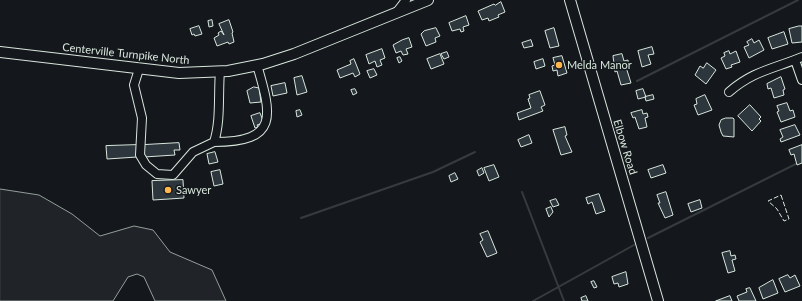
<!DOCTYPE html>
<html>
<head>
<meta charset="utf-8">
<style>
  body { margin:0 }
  canvas { display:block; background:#14181c }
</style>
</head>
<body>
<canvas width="802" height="301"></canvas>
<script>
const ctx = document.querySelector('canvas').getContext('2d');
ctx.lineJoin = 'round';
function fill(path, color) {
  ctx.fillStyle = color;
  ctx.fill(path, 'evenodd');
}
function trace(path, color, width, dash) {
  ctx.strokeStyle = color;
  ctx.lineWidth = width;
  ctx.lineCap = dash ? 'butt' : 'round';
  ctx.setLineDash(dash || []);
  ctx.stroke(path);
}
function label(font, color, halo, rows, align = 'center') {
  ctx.font = font + ' Lato,sans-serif';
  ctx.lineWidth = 3;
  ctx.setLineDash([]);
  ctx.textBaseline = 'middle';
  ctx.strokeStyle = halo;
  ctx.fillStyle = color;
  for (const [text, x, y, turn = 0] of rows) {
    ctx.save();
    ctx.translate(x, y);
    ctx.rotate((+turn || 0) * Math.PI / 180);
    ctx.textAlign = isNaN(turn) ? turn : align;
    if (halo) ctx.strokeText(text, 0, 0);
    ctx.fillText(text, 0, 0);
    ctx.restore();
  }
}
const green = new Path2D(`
  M0,189L39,195L72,214L100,236L134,226L153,230L170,252L212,270L226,301H155L144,277L137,274L128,277L113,301H0Z`);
fill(green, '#202428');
trace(green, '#939e99', 1);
trace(new Path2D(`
  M637,81L798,0
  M522,192L564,301
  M301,218L433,172L475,152
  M648,238L802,161
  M533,301L634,245`), '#363b3e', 2);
const building = new Path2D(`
  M501,2L505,12L498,15L499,17L489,21L488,18L482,20L478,11L494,4L495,5Z
  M466,16L469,25L463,27L464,31L461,32L460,29L452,31L449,23Z
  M212,20L213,26L209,27L208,21Z
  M229,20L233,32L232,33L234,42L229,44L228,42L217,46L214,38L219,35L218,33L221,31L224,35L219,24Z
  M199,26L202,34L195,36L194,34L192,35L190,29Z
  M799,26H802V42L792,43L789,29Z
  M436,28L440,36L435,38L436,42L426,46L421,34L424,31Z
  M554,28L559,46L550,48L545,31Z
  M784,32L788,44L772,49L768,38Z
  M409,38L412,47L406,49L408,54L403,55L401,51L396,53L393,45L402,40Z
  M752,39L754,43L759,40L764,50L749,58L744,47L749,45L747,42Z
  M531,40L533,46L524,48L522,43Z
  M652,47L654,54L648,55L651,64L642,67L638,51Z
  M382,49L385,58L380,60L382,65L377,67L375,61L369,64L366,55Z
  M729,51L730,54L736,51L740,62L731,65L732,67L726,69L721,58L725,56L724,53Z
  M447,52L449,57L444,59L441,54Z
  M440,54L444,64L431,69L427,59Z
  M622,54L624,61L628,60L629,66L626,67L631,83L621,85L617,71L615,72L613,56Z
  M562,56L567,73L558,76L557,70L553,71L552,66L555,65L553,58Z
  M400,57L402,61L399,63L397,58Z
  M354,59L360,74L355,77L353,73L340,78L337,70L351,64L350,61Z
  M543,59L545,66L536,69L534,62Z
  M707,63L716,70L706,84L695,75L700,66L703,68Z
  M374,69L377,75L370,78L367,71Z
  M302,76L307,92L297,95L294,78Z
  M781,77L785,89L783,90L784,95L774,98L771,88L768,89L767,84Z
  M285,83L287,93L273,96L271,86Z
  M254,87L259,88L261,102L250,103L247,91Z
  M355,89L357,93L353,95L351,90Z
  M643,89L646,97L638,99L636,91Z
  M540,91L545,105L541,107L543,111L519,120L517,113L531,108L528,99L530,98L529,95Z
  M653,95L654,99L646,101L645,97Z
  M705,95L712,110L698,115L694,105L697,104L696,99Z
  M787,103L790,111L793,110L795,117L781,122L777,112L779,111L777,106Z
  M750,105L761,117L759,119L761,121L752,131L738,116Z
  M300,110L302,115L297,117L296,111Z
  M642,110L643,114L647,113L648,117L645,118L647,127L639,129L635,117L633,118L631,113Z
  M260,113L264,123L257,125L258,127L255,128L251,116Z
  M726,118H733L734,119V137L723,136L721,132L719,125L721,120Z
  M795,125L800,135L781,142L780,139L783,137L780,130Z
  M565,127L567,135L565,136L572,152L561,155L553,130Z
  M529,135L532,143L521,147L518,140Z
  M179,143L180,150H174L175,155L144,157V145Z
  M137,145V157L107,159L106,146Z
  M802,145V163L797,165L794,154L791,155L789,150Z
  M215,152L218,162L209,164L207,154Z
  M494,165L499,177L489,181L484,168Z
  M663,165L666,173L651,178L648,170Z
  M482,168L484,173L479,176L477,171Z
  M220,170L223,184L214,186L211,172Z
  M455,173L458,179L451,182L449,176Z
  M183,180L184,198L153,200L152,181Z
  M666,192L673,215L665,218L658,203H660L657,195Z
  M599,194L605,211L596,214L592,202L588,204L586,198Z
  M556,199L559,205L553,207L550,201Z
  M700,200L702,208L691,212L688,204Z
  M551,207L553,212L549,217L546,209Z
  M488,231L497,253L487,257L480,242L483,240L480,234Z
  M730,251L731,256L735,255L736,259L732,260L735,271L728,273L722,253Z
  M626,272L628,284L619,287L618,283L614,284L612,277Z
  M788,275L790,278L795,275L800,286L785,292L779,279Z
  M773,280L778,293L763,299L759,288Z
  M594,281L597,287L594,288L591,282Z
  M750,288L756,301H739L737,296L747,292L746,289Z
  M586,296L588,301H582L581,298Z
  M730,296L732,301H716Z`);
fill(building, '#2c363c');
trace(building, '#d8e6dc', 1);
const minor = new Path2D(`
  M396,13L406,0
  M795,60L802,80
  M139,69L134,85L142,118L140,155L146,165L157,174L173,175L193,152L214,142C221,121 218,94 220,71
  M729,92C753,71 773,69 802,57
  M214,142C279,142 272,116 257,65`);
const major = new Path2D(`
  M570,0L658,301
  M0,52L179,73L228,71L263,64L294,54L428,0`);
trace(minor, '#d8e6dc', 10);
trace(major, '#d8e6dc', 12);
trace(minor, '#14181c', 8);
trace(major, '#14181c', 10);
trace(new Path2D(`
  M781,195L789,219L784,221L777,209L768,201Z`), '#d8e6dc', 1, [5, 2]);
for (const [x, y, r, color] of [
  [559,65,4,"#ffb74d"],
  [168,190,4,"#ffb74d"]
]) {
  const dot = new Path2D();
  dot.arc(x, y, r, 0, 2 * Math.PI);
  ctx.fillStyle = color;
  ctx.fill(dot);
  trace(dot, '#14181c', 1.5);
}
label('11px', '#d8e6dc', '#14181c', [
  ["Centerville Turnpike North",126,54,6],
  ["Elbow Road",625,147,73]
]);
label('11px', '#d8e6dc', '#14181c', [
  ["Melda Manor",567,65],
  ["Sawyer",176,190]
], 'left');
</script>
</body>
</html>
